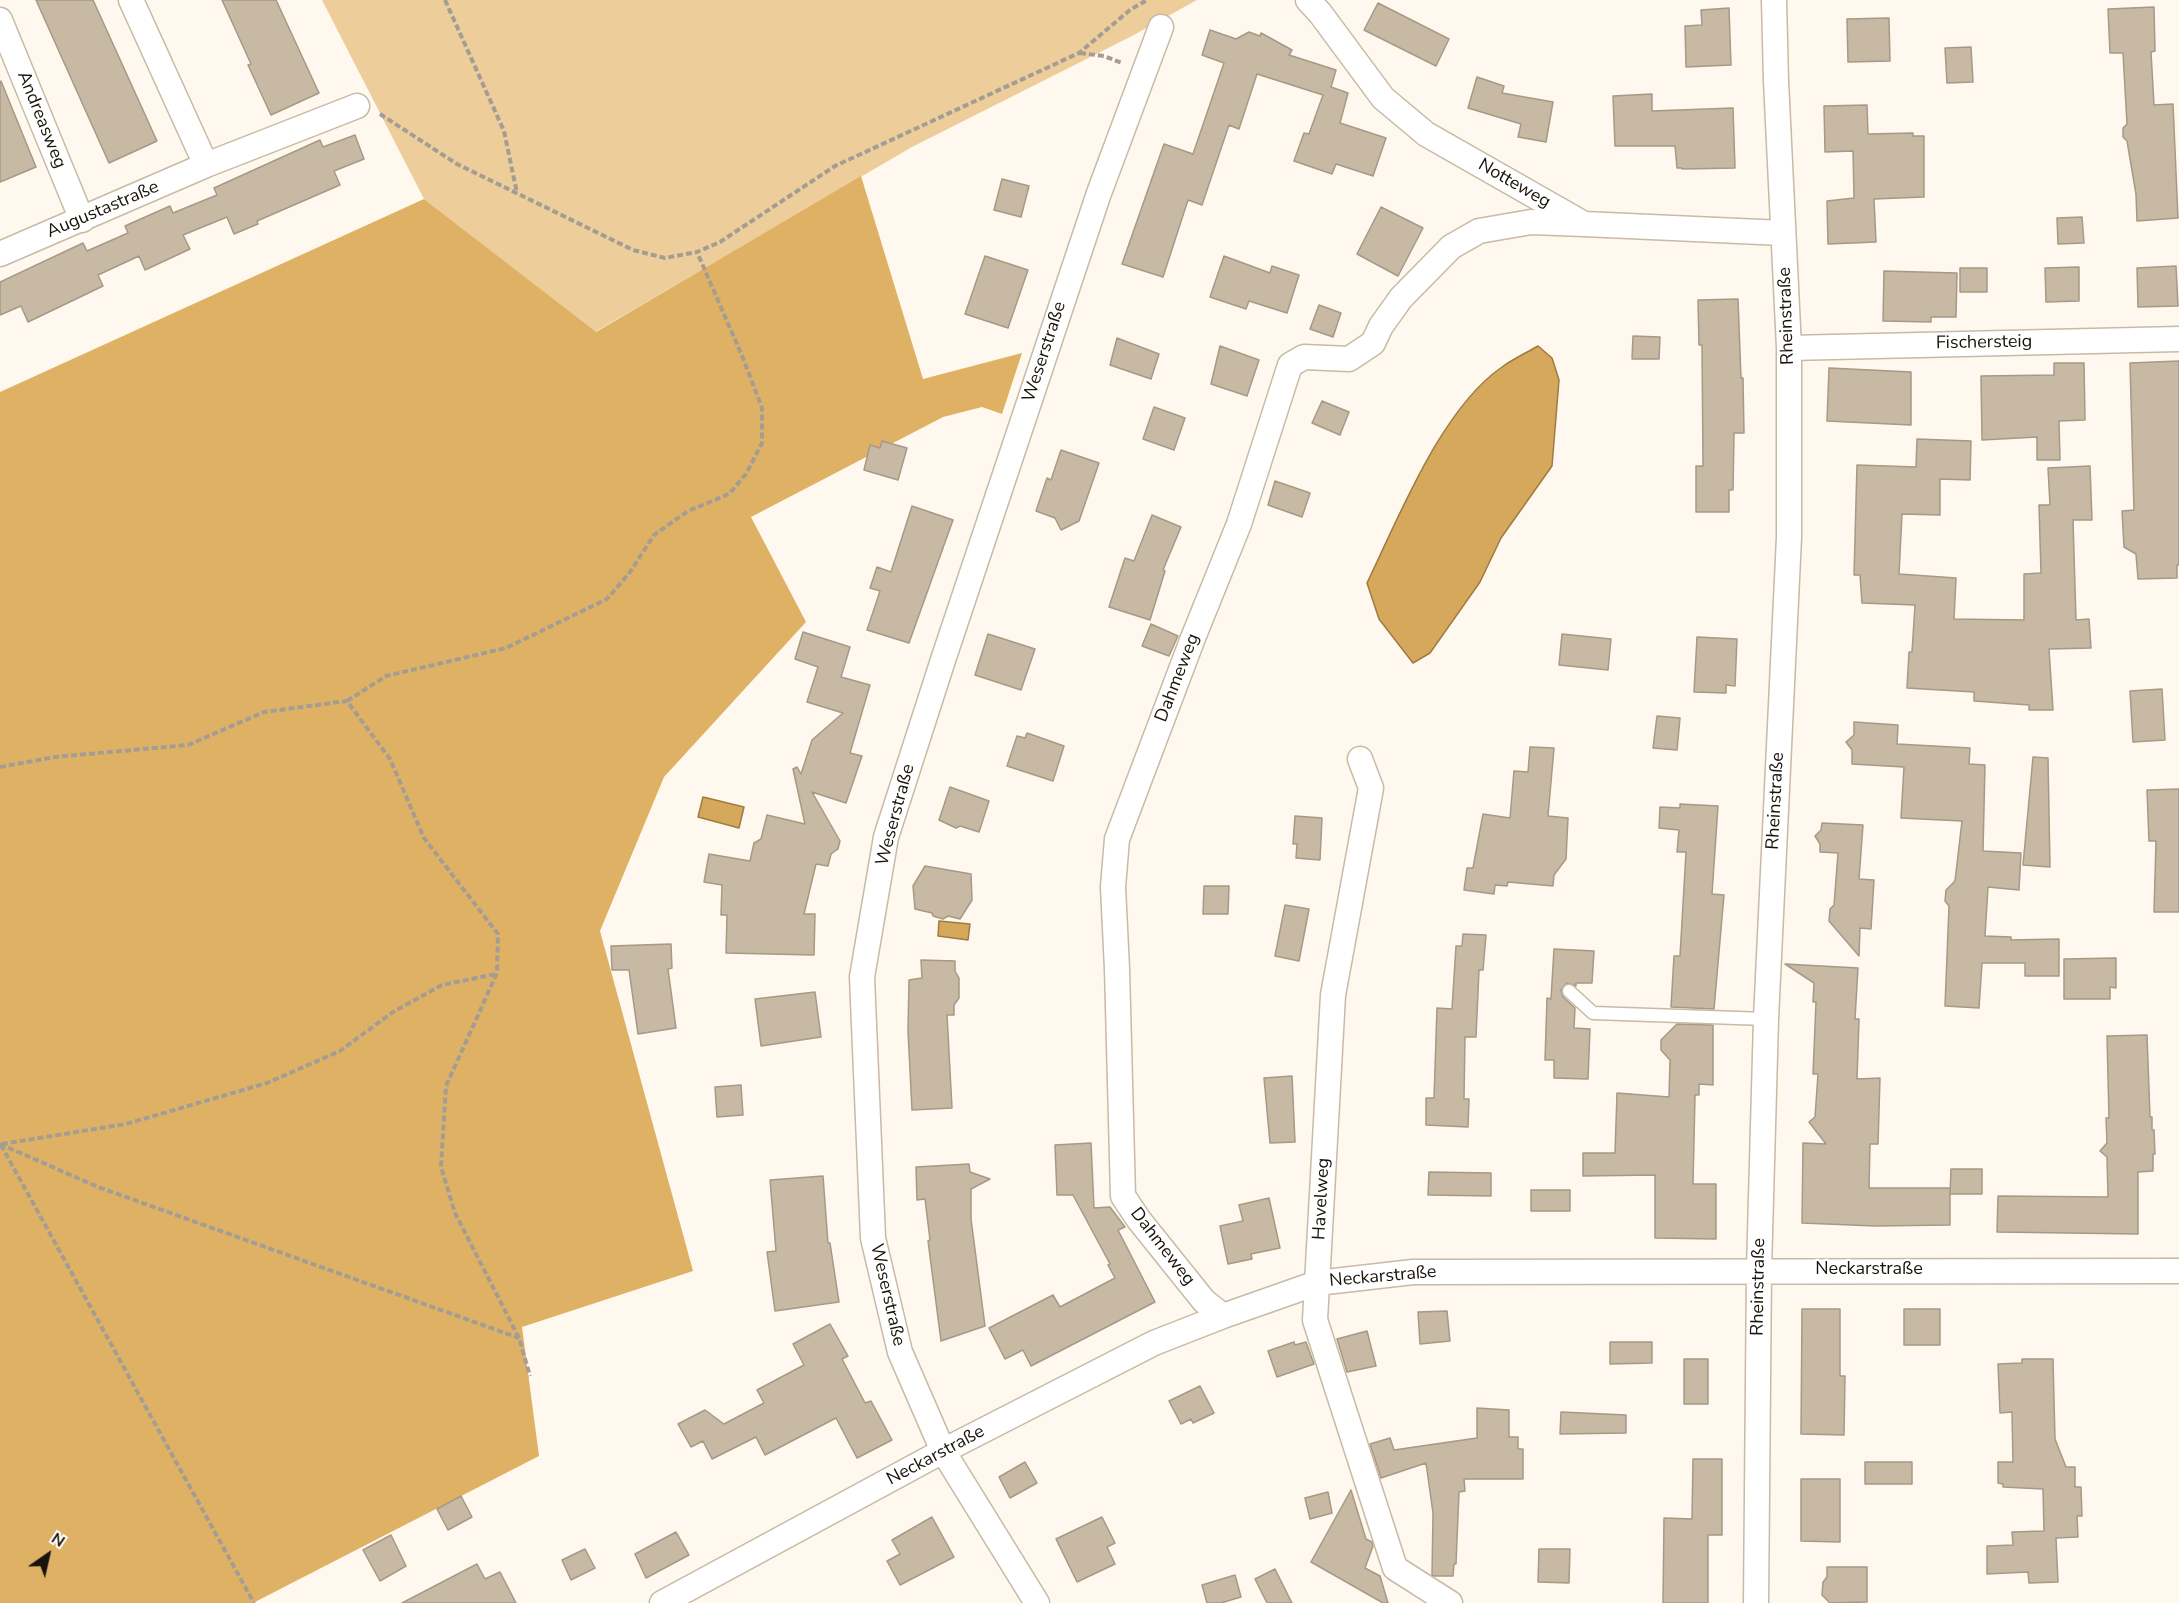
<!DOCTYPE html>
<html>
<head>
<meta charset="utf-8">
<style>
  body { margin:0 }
  #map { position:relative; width:2179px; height:1603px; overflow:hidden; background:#fef8ef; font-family:"Nunito Sans",sans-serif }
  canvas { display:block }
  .north { position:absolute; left:18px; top:1525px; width:60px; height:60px; -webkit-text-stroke:4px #fff; paint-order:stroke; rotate:34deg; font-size:16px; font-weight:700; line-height:24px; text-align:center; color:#18130b }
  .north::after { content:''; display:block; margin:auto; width:21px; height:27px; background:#18130b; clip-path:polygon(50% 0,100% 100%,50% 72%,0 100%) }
</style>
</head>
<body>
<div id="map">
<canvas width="2179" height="1603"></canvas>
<div class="north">N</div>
</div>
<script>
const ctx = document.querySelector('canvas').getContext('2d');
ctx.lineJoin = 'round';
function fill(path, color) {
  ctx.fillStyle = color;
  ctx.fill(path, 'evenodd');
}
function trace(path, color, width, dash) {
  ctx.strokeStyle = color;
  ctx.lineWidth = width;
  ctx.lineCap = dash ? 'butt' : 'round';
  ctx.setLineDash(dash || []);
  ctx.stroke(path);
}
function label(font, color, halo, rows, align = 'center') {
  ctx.font = font + ' "Nunito Sans",sans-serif';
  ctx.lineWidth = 4.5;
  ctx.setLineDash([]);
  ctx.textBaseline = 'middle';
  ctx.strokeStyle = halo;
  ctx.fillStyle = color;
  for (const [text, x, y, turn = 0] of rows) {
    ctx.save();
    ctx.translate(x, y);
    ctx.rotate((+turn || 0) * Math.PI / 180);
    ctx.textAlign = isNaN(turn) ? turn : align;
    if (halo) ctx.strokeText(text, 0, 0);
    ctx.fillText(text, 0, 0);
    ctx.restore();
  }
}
fill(new Path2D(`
  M322,0H1197L1130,37L912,147L595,332L424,199Z`), '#edcd9a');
fill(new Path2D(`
  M861,176L923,379L1022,353L1002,414L982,407L943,417L751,517L806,622L664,777L600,931L693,1271L522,1327L539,1456L253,1603H0V392L424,199L596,332Z`), '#dfb164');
const water = new Path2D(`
  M1538,346L1552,358L1559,380L1552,466L1501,538L1480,582L1430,653L1413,663L1379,619L1367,583C1399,517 1441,409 1502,367C1513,359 1526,353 1538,346Z
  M703,797L744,807L739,828L698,817Z
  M939,921L970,924L968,940L938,936Z`);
fill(water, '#d6a85b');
trace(water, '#9d7b43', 1.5);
const building = new Path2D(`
  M36,0H93L157,141L109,163Z
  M222,0H276L319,93L271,115L248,65L251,64Z
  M1378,3L1449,39L1436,66L1364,30Z
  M2154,7L2155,51L2151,52L2154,105L2173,104L2178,218L2137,221L2136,194L2127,141L2123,137V128L2127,124L2123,53H2110L2108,9Z
  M1729,8L1731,65L1686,67L1685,26L1702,25L1701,10Z
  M1889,18L1890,61L1848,62L1847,19Z
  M1210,30L1236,39L1249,32L1260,36L1261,33L1292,50L1289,55L1336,70L1331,87L1348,93L1340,123L1386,138L1373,176L1336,164L1332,174L1294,161L1304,133L1309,134L1323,95L1257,74L1239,129L1229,125L1202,205L1188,200L1163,277L1122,264L1164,144L1193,154L1224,63L1202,55Z
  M1971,47L1973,82L1947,83L1945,48Z
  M1477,77L1504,86L1502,93L1553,102L1546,142L1518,137L1521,124L1468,108Z
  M1,81L36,167L0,182V82Z
  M1652,94V111L1733,108L1735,168L1682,169V168H1677L1675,146H1615L1613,96Z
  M1867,105L1868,134L1913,133V136H1924V197L1874,199L1876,242L1828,244L1827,201L1854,198L1853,151L1825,152L1824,106Z
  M355,135L364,159L334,171L340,185L257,221L258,224L234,234L227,217L183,235L190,249L145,270L139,256L98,275L103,286L28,322L21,306L0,315V282L83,243L87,251L128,233L125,226L170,206L173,213L217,195L214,188L320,140L323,147Z
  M1002,179L1029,186L1021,217L994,210Z
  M1381,207L1423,228L1398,276L1357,254Z
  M2082,217L2084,243L2058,244L2057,218Z
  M985,256L1028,270L1008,328L965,314Z
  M1224,256L1270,273L1272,266L1299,275L1287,313L1249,301L1246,309L1210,297Z
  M2176,266L2178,306L2138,307L2137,268Z
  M2079,267V301L2046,302L2045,268Z
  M1960,268H1987V292H1960Z
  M1884,271L1957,273L1956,317H1931V322L1883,321Z
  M1738,299L1741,378H1743L1744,433H1734L1733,490H1729V512H1696V466H1703L1702,345H1699L1698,300Z
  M1319,305L1341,313L1333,337L1310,329Z
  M1633,336L1660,337L1659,359H1632Z
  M1117,338L1159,354L1151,379L1110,365Z
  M1220,346L1259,360L1247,396L1211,384Z
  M2179,361V565H2177V578L2138,579L2136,554L2124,547L2122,511L2134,510L2130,363Z
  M2054,363H2084L2085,420L2059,421L2060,460H2037V437L1982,440L1981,376L2054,375Z
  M1829,368L1911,372V425L1827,421Z
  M1322,401L1349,412L1340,435L1312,423Z
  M1154,407L1185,418L1174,450L1143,439Z
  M1917,439L1971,441L1970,480L1940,479V515L1902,514L1899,574L1956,578L1954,619L2024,620V574L2041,573L2039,505H2050L2048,468L2090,466L2092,520H2073L2076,620L2089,619L2091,648L2049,649L2053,710H2029V705L1974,701V692L1907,688L1909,652H1912L1915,605L1862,603L1860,575H1854L1857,465L1916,467Z
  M882,441L907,448L898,480L864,470L870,445L880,448Z
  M1061,450L1099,463L1079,521L1061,530L1055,518L1036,511L1047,478L1051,480Z
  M1275,481L1310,493L1302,517L1268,505Z
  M912,506L953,520L909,643L867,630L880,591L870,588L877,567L891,572Z
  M1152,515L1181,527L1163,570L1165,571L1150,620L1109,607L1125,558L1134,561Z
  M1151,624L1178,636L1169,656L1142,646Z
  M803,632L850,647L841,677L870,685L850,753L862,756L846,803L812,792L840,841L838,849L831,854L828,866L816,864L804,914H815L814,955L726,953L727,915H721L722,885L704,882L709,854L750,861L754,843L761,839L767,815L805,824L793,769L797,767L801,774L812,740L843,713L807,702L818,667L795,659Z
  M988,634L1035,649L1021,690L975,675Z
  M1562,634L1611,639L1608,670L1559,665Z
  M1697,637L1737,639L1735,686L1726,685V693L1694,692Z
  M2162,689L2165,740L2133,742L2130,691Z
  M1657,716L1680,718L1677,750L1653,748Z
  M1854,722L1898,725L1897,744L1970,748L1969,764L1985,765L1983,851L2021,853L2019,890L1988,887L1985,936L2011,937V940L2059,939V976H2025V963H1982L1979,1008L1945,1006L1949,906L1945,901L1946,890L1955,881L1962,821L1901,818L1904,767L1852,764V750L1846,742L1854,735Z
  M1027,733L1064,746L1053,781L1007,766L1017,736L1025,738Z
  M1530,747L1554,748L1548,816L1568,818L1566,859L1554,875L1553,886L1508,882L1507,886L1495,885L1494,894L1464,890L1467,868H1473L1483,814L1510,818L1514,771L1528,772Z
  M2033,757L2048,758L2050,867L2023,865Z
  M950,787L989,801L979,832L960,826L956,828L939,820Z
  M2179,789V912H2154L2156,841H2149L2147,790Z
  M1680,804L1718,806L1712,894L1724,895L1714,1009L1671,1007L1674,956H1680L1686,852H1677L1679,830L1659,828L1660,807L1680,808Z
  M1295,816L1322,818L1320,860L1296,858L1297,844H1293Z
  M1822,823L1863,825L1859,879L1874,880L1871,929L1860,928L1859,956L1829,921L1830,909L1834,905L1838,853L1820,852V844L1815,836L1821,830Z
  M925,866L971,874L972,900L960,919L948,916L943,919L933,916L932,913L915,909L913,886Z
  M1204,886H1229L1228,914H1203Z
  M1285,905L1309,909L1299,961L1275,956Z
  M1463,934L1486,935L1483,970H1479L1476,1037H1465L1464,1099H1469L1468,1127L1426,1125V1098H1434L1437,1008L1452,1009L1456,946H1462Z
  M671,944L672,968L668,969L676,1028L638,1034L629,970H612L611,946Z
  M1554,949L1594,951L1592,983H1576V986L1567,983L1561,990L1563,997L1575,1008L1574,1028L1590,1029L1588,1079L1554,1078V1060H1545L1547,998L1551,999Z
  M2116,958V988L2110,987V999H2064V959Z
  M921,960L955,961V971L959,978V998L954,1005V1015H947L952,1108L912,1110L908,1031L909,980L922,978Z
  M1785,964L1858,968L1855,1019H1859L1857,1079L1880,1078L1878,1144H1870L1869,1188H1950V1225L1875,1226L1802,1223L1803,1143L1826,1144L1809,1122L1815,1117L1818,1074H1813L1816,1002H1813L1814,983Z
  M815,992L821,1037L761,1046L755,999Z
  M1677,1024L1713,1025V1085L1699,1084V1095H1695L1693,1184H1716V1239L1655,1238V1175L1583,1176V1153H1615L1617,1093L1669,1097L1670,1060L1661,1050V1040Z
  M2147,1035L2150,1117H2152V1130H2154L2155,1154H2153V1171L2138,1172V1234L1997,1232L1998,1196L2108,1197L2107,1157L2100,1151L2107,1143L2106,1118H2109L2107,1036Z
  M1292,1076L1295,1142L1270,1143L1264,1078Z
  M741,1085L743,1115L717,1117L715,1087Z
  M1091,1143L1094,1208L1110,1207L1125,1227L1118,1230L1155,1302L1031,1366L1023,1350L1005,1359L989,1328L1053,1295L1060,1307L1115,1278L1108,1265L1110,1264L1073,1195H1057L1055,1145Z
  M969,1164L970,1172L990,1179L971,1189V1219L985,1326L941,1341L928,1241L930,1240L925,1199L917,1200L916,1167Z
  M1951,1169H1982V1194H1950Z
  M1429,1172L1491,1173V1196L1428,1195Z
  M823,1176L828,1243H830L839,1302L775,1311L767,1252L776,1251L770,1180Z
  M1531,1190H1570V1211H1531Z
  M1269,1198L1280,1248L1251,1254L1252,1259L1228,1264L1220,1226L1243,1221L1239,1205Z
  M1802,1309H1840V1376H1845L1844,1435L1801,1434Z
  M1904,1309H1940V1345H1904Z
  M1447,1311L1450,1341L1420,1344L1418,1312Z
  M830,1324L848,1356L842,1359L865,1403L871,1401L892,1440L857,1458L836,1418L765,1455L756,1437L712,1459L703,1441L691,1447L678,1424L705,1410L724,1424L764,1403L757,1390L804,1365L793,1344Z
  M1367,1331L1376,1366L1347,1372L1337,1339Z
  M1294,1342L1295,1345L1306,1342L1314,1364L1277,1377L1268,1351Z
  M1610,1342H1652V1363L1610,1364Z
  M1684,1359H1708V1404H1684Z
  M2022,1359H2053L2055,1439L2066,1467H2075V1487H2081L2082,1516H2077L2078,1537L2056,1538L2058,1582L2029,1583L2028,1572L1987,1574V1546L2013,1545L2012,1532L2044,1531L2043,1489L2003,1487V1484L1998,1483V1462H2013L2012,1412L2000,1413L1998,1364L2022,1363Z
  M1200,1386L1214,1413L1193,1423L1191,1419L1181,1424L1169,1401Z
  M1477,1408L1509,1410V1437H1518V1449H1523V1479H1464L1465,1491L1459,1492L1456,1564H1454L1453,1576H1434L1432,1575L1433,1513L1426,1463L1381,1478L1370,1444L1390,1438L1394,1450L1477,1438Z
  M1561,1412L1626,1415V1433L1560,1434Z
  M1693,1459H1722V1535H1708V1603H1663L1664,1518L1692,1519Z
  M1025,1462L1037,1483L1010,1498L999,1477Z
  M1865,1462H1912V1484H1865Z
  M1801,1479H1840V1542L1801,1541Z
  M1351,1490L1366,1539L1372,1542L1373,1546L1365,1568L1380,1576L1388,1603H1383L1311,1562Z
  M1328,1492L1332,1513L1310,1519L1305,1498Z
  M461,1496L472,1517L448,1530L437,1509Z
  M932,1517L954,1557L900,1585L887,1561L900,1554L892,1540Z
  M1102,1517L1115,1543L1107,1547L1115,1564L1077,1582L1056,1539Z
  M676,1532L689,1555L646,1578L635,1554Z
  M391,1535L406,1566L380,1581L363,1550Z
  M585,1549L595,1568L571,1580L562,1560Z
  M1539,1549H1570L1569,1583L1538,1582Z
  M477,1564L485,1579L500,1572L516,1603H402Z
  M1827,1567H1867V1602L1830,1603L1822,1595L1823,1582L1827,1577Z
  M1275,1569L1292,1603H1267L1255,1579Z
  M1235,1575L1241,1597L1221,1603H1207L1202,1585Z`);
fill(building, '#c7b9a3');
trace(building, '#a79984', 1.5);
const lane = new Path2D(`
  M1569,991L1593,1013L1766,1019`);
const street = new Path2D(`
  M1308,0L1320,13L1383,98L1426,134L1584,224L1783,233
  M0,20L82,220
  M206,165L357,106
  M0,254L206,165L131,0
  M1789,348L2179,339
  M1360,759L1371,788L1333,995L1315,1320L1395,1568L1450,1603
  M1223,1316L1204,1301L1139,1220L1123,1196L1117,969L1113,887L1117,839L1193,638L1239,524L1290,365L1304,357L1349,359L1373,343L1381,326L1401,298L1451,247L1479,231L1531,222L1584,224
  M662,1603L943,1451L1154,1343L1223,1316L1317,1283L1413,1272L2179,1271
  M1037,1603L943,1451L900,1352L873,1238L862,977L886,837L943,660L1099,193L1161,27
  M1756,1603L1759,1270L1766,1019L1789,537V348L1776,81L1774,0`);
trace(lane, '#c8baa4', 15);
trace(street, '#c8baa4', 27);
trace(new Path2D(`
  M445,0L504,131L517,193
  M1080,53L1104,56L1122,63
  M380,114L457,164L633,250L665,258L697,252L720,242L835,166L1079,53L1130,10L1147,0
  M347,701L386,676L506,648L607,599L630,572L654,535L688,511L729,494L746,474L762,443V408L743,358L697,252
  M0,767L55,757L188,745L264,712L347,701L390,759L424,838L498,934L497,973L446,1086L441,1167L455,1213L519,1338L530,1376
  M0,1144L98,1187L519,1338
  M2,1144L126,1124L267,1083L340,1051L393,1012L442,985L496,974
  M1,1145L254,1603`), '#a39d94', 4, [6, 3]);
trace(lane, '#fff', 12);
trace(street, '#fff', 24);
label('18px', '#18130b', '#fff', [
  ["Andreasweg",41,120,68],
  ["Notteweg",1514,184,30],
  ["Augustastraße",103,210,-23],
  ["Rheinstraße",1787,316,-92],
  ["Fischersteig",1984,343,-1],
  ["Weserstraße",1045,352,-72],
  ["Dahmeweg",1178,678,-69],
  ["Rheinstraße",1776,801,-87],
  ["Weserstraße",896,815,-75],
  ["Havelweg",1322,1199,-87],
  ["Dahmeweg",1162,1247,52],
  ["Neckarstraße",1869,1270],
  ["Neckarstraße",1383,1277,-5],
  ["Rheinstraße",1759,1287,-89],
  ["Weserstraße",887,1295,77],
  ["Neckarstraße",936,1456,-28]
]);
</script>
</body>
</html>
